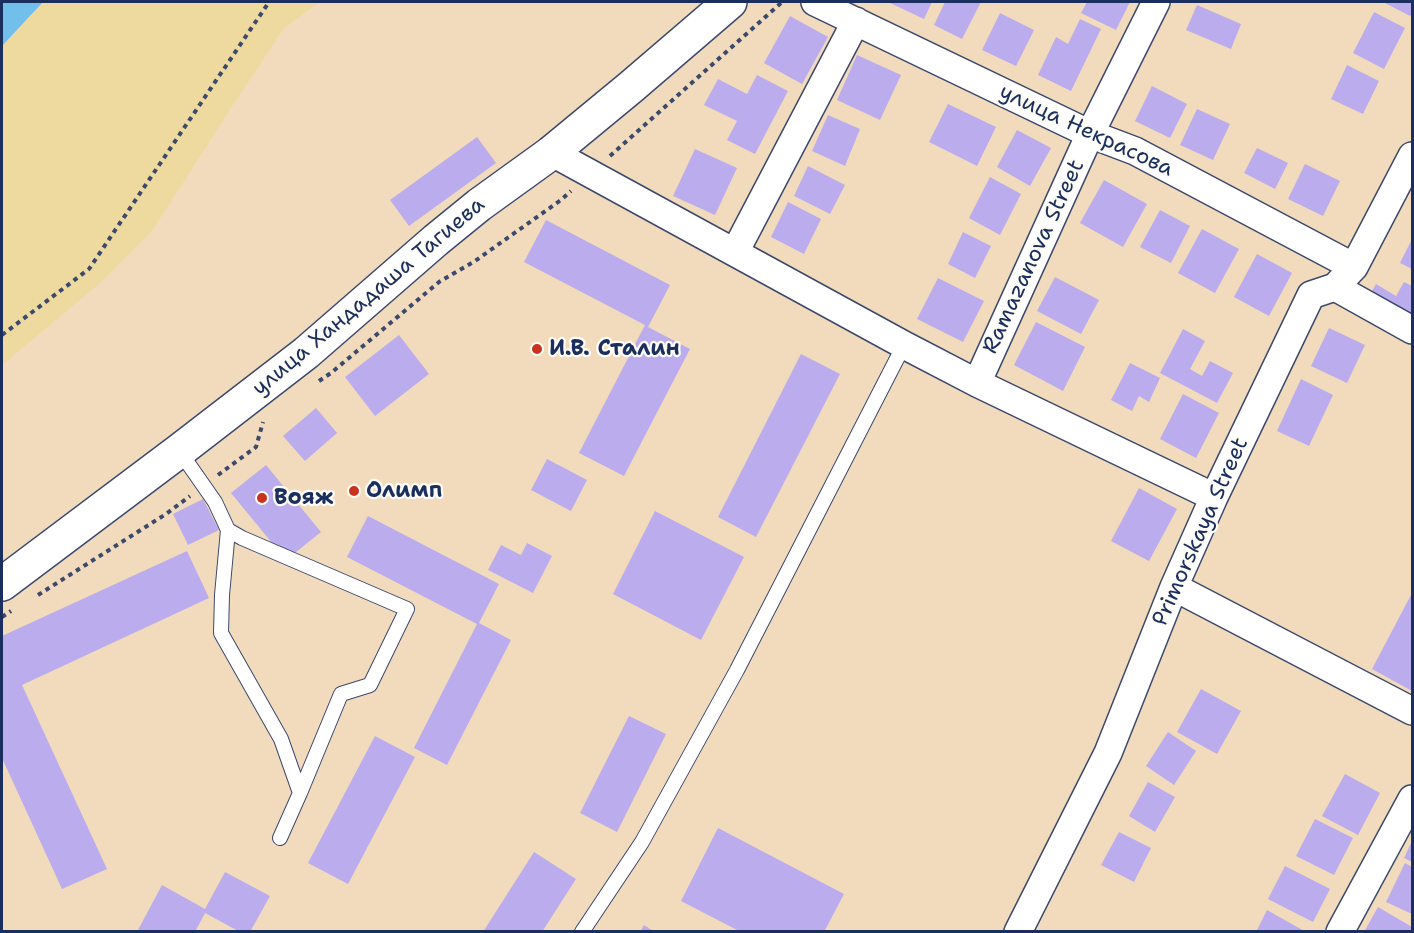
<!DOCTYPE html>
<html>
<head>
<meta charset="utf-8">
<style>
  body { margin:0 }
  #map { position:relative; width:1414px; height:933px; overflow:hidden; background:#f1dbbc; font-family:"Shantell Sans",sans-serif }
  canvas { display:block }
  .frame { position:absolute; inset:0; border:3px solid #1b2f5e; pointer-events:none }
</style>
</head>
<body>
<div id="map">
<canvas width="1414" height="933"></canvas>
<div class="frame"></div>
</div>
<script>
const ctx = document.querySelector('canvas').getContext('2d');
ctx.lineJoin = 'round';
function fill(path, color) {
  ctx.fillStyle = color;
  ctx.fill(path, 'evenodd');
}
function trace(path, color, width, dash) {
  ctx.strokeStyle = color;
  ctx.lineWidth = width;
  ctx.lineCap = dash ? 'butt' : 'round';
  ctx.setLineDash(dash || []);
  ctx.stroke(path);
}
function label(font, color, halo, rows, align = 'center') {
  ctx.font = font + ' "Shantell Sans",sans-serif';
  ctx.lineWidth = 4.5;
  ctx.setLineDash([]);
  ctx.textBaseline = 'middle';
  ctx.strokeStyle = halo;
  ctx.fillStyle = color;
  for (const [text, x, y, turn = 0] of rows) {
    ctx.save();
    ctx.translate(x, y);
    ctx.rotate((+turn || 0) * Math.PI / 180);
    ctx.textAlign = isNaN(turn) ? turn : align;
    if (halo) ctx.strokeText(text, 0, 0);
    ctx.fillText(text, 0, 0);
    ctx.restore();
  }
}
fill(new Path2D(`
  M43,2H320L284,28L231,108L152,231L100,283L2,365V46Z`), '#eeda9e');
fill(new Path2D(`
  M2,2H43L2,46Z`), '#72bfec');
fill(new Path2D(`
  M888,2H932L924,19Z
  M945,2H981L962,39L934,25Z
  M1087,2H1130L1116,30L1081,13Z
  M1383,2H1412V12L1410,16Z
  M1197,5L1241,24L1231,49L1186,30Z
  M1374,12L1405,28L1384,69L1353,53Z
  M1000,13L1034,30L1016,66L982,50Z
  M790,16L828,37L802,84L764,63Z
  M1080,19L1101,29L1071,91L1038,75L1056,37L1068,44Z
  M857,55L901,75L880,120L837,100Z
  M1347,65L1379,81L1363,114L1331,99Z
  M757,75L788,91L755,154L727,140L737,121L704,105L718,79L747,94Z
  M1152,86L1187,104L1170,138L1135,121Z
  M948,104L996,127L977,166L929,142Z
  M1197,109L1230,124L1213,160L1180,145Z
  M828,115L860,129L845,166L812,151Z
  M1017,130L1051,148L1030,186L997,167Z
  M477,137L496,163L409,226L390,200Z
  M1257,148L1288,163L1275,189L1244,173Z
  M695,149L737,168L715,215L673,196Z
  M1305,164L1340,181L1323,216L1288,199Z
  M808,166L845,185L830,214L794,196Z
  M990,177L1021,194L1000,235L969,218Z
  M1104,180L1147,204L1123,247L1080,223Z
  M788,202L821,219L804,254L771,237Z
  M1160,210L1190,226L1171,263L1140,247Z
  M546,220L670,285L648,327L690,349L624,476L579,453L645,325L524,262Z
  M1202,229L1239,249L1215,293L1178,273Z
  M963,232L991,246L975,278L948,264Z
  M1412,239V269L1400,263Z
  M1257,254L1292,273L1269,316L1234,297Z
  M1055,277L1099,300L1081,334L1037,311Z
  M938,278L984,301L963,342L917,319Z
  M1404,282L1412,286V324L1368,298L1376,284L1396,296Z
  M1036,322L1085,347L1063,391L1014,365Z
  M1329,328L1365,345L1347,383L1311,366Z
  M1183,329L1205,341L1190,369L1202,376L1210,361L1233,373L1217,403L1160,373Z
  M399,335L429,374L375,416L345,377Z
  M801,354L840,374L756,537L718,517Z
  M1130,363L1160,378L1149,402L1139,396L1132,411L1111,400Z
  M1301,379L1333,395L1309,446L1277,431Z
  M1183,394L1219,413L1196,458L1160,439Z
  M316,408L337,433L305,461L283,436Z
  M547,459L587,480L571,511L531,490Z
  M266,465L321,532L286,560L231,493Z
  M1139,488L1177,509L1149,561L1111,541Z
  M203,499L219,530L188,545L173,514Z
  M655,511L744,557L701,640L613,594Z
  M368,516L499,584L479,623L511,640L447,765L414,748L477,624L347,557Z
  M527,543L552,556L533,593L488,570L501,545L521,555Z
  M187,551L209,598L22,685L107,869L62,889L2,758V636Z
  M1412,593V691L1372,669Z
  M1201,689L1241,711L1217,754L1177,732Z
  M629,716L666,734L617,832L580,813Z
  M1168,732L1196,751L1174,785L1146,766Z
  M375,736L415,757L348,884L308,863Z
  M1345,774L1380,793L1358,835L1322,816Z
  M1148,782L1175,797L1155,832L1129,816Z
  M1315,819L1353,838L1334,875L1296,856Z
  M718,828L844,894L824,932H741L681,901Z
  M1119,832L1151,848L1134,882L1101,865Z
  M1412,841V862L1404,858Z
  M534,852L576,879L542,932H483Z
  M1405,863L1412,867V914L1386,902Z
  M1285,866L1330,889L1313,922L1268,899Z
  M225,872L270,896L250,932H240L205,913L195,932H140L138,930L162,885L205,909Z
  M1378,907L1412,927V932H1364Z
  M1267,910L1306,932H1256Z
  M644,925L655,932H640Z`), '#bbaced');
const service = new Path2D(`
  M178,449L215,502L228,530L222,595L221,633L281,739L300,793L280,838
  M228,530L242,538L407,609L370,685L341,694L300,793
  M582,932L642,842L737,670L904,345`);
const minor = new Path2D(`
  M815,2L1090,134L1135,151L1354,267
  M549,151L904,345L977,383L1214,497
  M735,252L856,21
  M1335,287L1412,330
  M977,383L1090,134L1156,2
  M1174,587L1412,711
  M1018,932L1108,753L1174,587L1214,497L1311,295L1335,287L1354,267L1412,156
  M1340,932L1412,799`);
const tertiary = new Path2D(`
  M2,584L179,451L306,353L436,240L479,205L551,153L631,87L730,2`);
trace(service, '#3b496c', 16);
trace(minor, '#3b496c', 30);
trace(tertiary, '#3b496c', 36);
trace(new Path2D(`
  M610,156L782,2
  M2,335L89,269L269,2
  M319,381L331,373L439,282L475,261L561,200L571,191
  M218,475L256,447L263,422
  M38,595L166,514L190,496
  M2,617L11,611`), '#3b496c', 4, [4.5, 4.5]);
trace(service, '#fff', 14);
trace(minor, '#fff', 27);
trace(tertiary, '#fff', 33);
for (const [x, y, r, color] of [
  [537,349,6,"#c8321e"],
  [354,491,6,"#c8321e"],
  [262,498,6,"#c8321e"]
]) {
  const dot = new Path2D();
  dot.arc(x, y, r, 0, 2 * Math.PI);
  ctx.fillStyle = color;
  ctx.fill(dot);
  trace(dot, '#fdfcf7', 2);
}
label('22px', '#1b2f5e', '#fdfcf7', [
  ["улица Некрасова",1086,131,25],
  ["Ramazanova Street",1034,257,-65],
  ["улица Хандадаша Тагиева",369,297,-40],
  ["Primorskaya Street",1201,532,-66]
]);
label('bold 22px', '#1b2f5e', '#fdfcf7', [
  ["И.В. Сталин",549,349],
  ["Олимп",366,491],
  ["Вояж",274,498]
], 'left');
</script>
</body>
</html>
